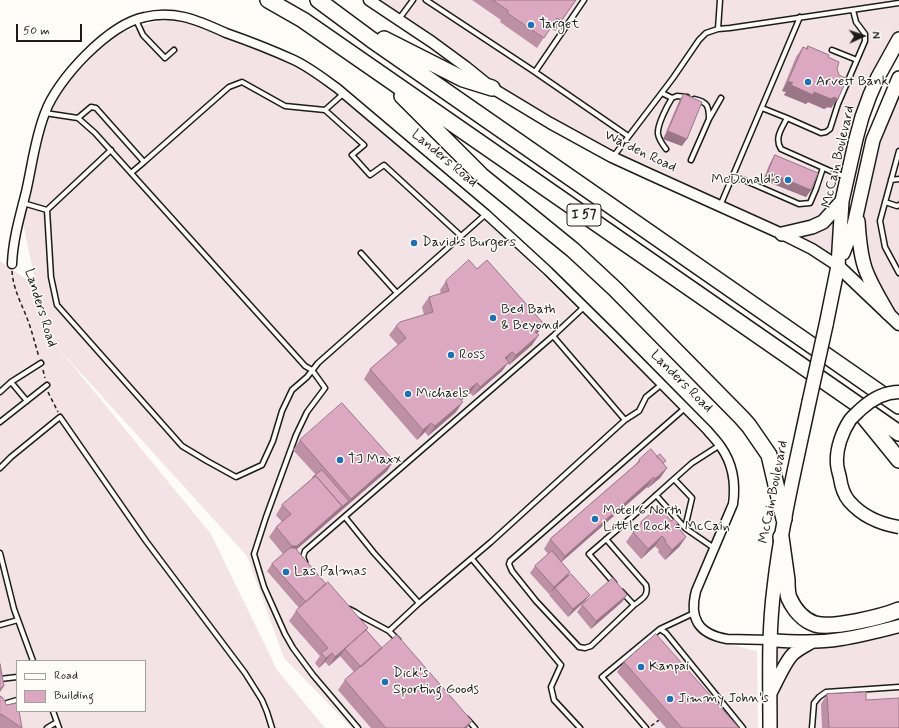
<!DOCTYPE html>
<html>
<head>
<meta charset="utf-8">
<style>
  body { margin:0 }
  #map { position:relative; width:899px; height:728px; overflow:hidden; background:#fdfcf7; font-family:Mynerve,sans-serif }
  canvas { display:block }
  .legend { position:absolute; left:16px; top:660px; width:130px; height:52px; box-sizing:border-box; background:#fdfcf7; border:1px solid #a3a29f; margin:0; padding:5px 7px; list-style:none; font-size:12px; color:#1c1c1c }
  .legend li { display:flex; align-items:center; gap:8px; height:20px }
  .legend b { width:20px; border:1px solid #a3a29f }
  .north { position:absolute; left:843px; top:16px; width:40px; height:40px; -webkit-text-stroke:3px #fdfcf7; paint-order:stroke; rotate:87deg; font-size:11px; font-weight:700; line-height:16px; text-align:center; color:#1c1c1c }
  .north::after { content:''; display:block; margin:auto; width:14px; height:18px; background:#1c1c1c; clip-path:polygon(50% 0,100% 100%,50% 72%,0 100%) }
  .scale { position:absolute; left:16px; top:24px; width:66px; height:18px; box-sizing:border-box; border:2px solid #1c1c1c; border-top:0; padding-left:5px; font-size:12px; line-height:14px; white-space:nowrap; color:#1c1c1c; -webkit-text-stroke:3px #fdfcf7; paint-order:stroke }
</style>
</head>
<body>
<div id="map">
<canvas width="899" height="728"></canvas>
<ul class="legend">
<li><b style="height:5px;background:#fdfcf7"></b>Road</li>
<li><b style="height:11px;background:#dca8c1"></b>Building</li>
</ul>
<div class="north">N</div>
<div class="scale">50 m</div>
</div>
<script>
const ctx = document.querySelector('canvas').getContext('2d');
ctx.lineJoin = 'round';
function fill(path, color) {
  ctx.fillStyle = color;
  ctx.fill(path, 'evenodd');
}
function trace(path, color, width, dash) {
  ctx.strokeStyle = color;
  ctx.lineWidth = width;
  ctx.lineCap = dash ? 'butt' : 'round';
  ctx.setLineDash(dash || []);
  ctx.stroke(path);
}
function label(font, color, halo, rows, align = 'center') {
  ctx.font = font + ' Mynerve,sans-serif';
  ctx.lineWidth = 3;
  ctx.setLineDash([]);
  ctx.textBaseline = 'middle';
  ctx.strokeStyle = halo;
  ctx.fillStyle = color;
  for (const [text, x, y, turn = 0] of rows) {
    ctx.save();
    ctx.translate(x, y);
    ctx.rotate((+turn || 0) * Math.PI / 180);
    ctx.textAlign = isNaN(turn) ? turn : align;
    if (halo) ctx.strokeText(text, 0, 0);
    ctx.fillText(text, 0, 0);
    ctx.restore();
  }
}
fill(new Path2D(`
  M369,0H899V41L870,95L850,166L838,266L590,145L466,67Z
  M178,20L205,28L298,64L331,88L494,227L704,433L733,472L718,541L689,599L700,630L716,641L757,651L758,728H352L284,658L247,556L60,350L211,534L277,670L325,728H0V261L36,286L23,223L48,118L62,88L115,35L153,22ZM17,661H145V711H17Z
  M899,78V324L888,313L854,225L862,189Z
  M899,626V728H775V641L857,636Z`), '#f3e3e7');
const service = new Path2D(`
  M426,0L535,72L584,0
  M399,19L413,0
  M136,20L143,35L165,58L174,50
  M718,29L720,0
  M832,50L857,60
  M535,72L628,136
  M662,93L672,98
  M694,99C707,102 709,105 709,119
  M762,108L787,118C782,128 774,138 781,149L837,174L845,176
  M325,110L364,145L352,155L370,175L384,165L461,236
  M45,113L78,118L95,133L305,366L312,370L325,388L307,412L296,435L266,517L254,554L264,587L285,634L293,648L313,675L358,728
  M78,118L91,107L96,108L144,162L229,87L242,82L285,106L325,110L343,94
  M787,118L821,133L826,132L830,129L838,104L865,41V34L856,22L853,10
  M666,149C663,145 659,140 658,134C657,125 667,106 672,98L677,96L687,97
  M899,151L880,221L885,247L899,273
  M613,157L673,78L699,40L706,33L718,29L730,28L899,3
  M691,160L709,119L721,98
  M131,173L144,162
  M732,177L744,180L799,204L810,203L816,189L823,168
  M891,180L899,179
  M885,202L897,206L899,205
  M23,203L47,210L111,150
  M720,206L800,17
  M47,210L51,277L57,305L182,446L207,461L236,477L262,465L273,441L282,411L292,390L307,377L318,363L486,214
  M361,253L397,293
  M553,336L625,420
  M11,382L27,401
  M0,392L11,382L41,363
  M0,422L47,385
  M0,468L11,457L60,417L146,541L245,673L262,700L267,712L272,728
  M656,495L685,528
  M345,517L374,553L419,603
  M606,539L646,585C649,596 642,599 634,605
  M714,548L685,528L692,498L674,479L692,463L720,445
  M0,553L14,609L33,661
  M472,559L561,665L551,687L554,700L580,728
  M305,562L303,557L305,551L553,336L585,306
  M614,583L589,554L633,516L674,479
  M622,592L634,605L591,646L585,648L579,647L536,601L512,571L509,564L510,561L685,408
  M349,609L355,612L361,616L389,631L398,640
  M0,625L18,620
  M660,629L694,613
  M389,631L419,603L491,542L625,420L639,411L646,397L662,384
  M0,679L17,677
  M4,709V707L7,703L17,700
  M53,711L59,728
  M467,719L475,728
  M47,728L57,722
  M646,728L602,677L660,629L666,633L743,728
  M812,728L814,703L819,697L826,692L899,687`);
const minor = new Path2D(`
  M12,264C13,239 20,216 26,192C32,166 35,138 45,113C57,79 109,24 145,17C157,14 171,14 184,17C197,20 213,27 226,33C249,41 272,50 294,60C309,67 323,78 337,88L486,214L548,271L614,336L707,430C711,435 717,441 721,447C733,464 736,483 733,504L696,591C689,618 698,634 727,639L770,640`);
const tertiary = new Path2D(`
  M369,0L432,42L466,67L492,88L550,123L612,157L649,174L782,234L812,249L838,266`);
const secondary = new Path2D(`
  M838,266L899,324
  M770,640C794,642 818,643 841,639C861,636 880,631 899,626
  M770,694C776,683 784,664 792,655C798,649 805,646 812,642`);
const primary = new Path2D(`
  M858,221C859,237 860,253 865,268C870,283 880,299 888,313
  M782,234L812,227L823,222L842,201
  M843,253L854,225L873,140L899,78
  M826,325L838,266L842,201L856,139L862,117L870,95L878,77L899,39
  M770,728C770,681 768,634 774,588C781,525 796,464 809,402`);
const motorway = new Path2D(`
  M268,0L303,20L899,433
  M318,0L372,40L899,406
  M384,39L463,79L492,88
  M402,96L482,176L573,250L615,289L742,418L749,426L769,455L784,519
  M860,412L899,460
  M781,537C783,551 785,565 787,580C787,586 787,593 789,598C794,609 803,620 815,624C832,629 882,617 899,610`);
trace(service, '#1c1c1c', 7);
trace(minor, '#1c1c1c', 11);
trace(tertiary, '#1c1c1c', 13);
trace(secondary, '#1c1c1c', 15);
trace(primary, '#1c1c1c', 16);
trace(motorway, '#1c1c1c', 18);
trace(new Path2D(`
  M12,271C13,288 21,303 27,318C32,331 35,344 39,357
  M43,370L45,378
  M48,392L58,412
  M651,726L659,720`), '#1c1c1c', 1.5, [4, 3]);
trace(service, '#fdfcf7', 4);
trace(minor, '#fdfcf7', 8);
trace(tertiary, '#fdfcf7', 10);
trace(secondary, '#fdfcf7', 12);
trace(primary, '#fdfcf7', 13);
trace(motorway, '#fdfcf7', 15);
const secondaryBridge = new Path2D(`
  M899,392C885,392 871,400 861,409C857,413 853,416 850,420C842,432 836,449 837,463C837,468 839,473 840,478C841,485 844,495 849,501C862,516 880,524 899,527`);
const primaryBridge = new Path2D(`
  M809,402L826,325`);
trace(secondaryBridge, '#1c1c1c', 15, []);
trace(primaryBridge, '#1c1c1c', 16, []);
trace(secondaryBridge, '#fdfcf7', 12);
trace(primaryBridge, '#fdfcf7', 13);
fill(new Path2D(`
  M472,0H576L555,31L550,28L537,48L500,22L501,20Z
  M808,46L828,57L837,69L831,108L828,107L824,109L808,102L806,104L784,95L786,92L782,91L796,57L803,47L806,48Z
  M684,94L682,146L663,139L679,101Z
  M775,155L811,190L806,197L763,180L770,163Z
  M477,269L544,324L537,333L532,345L509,365L507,363L502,371L473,396L470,393L461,400L456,412L428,436L425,432L417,440L364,379L370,369L398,345L389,335L396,326L424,315L422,307L429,297L441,294L440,290L446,281Z
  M300,440L387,471L296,550L326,584L368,628L366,630L382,648L467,728H371L338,690L345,680L354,672L340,656L329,666L325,662L319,668L315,663L320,656L289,621L296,611L299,608L267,571L272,564L283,554L269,537L276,527L282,522L276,515L282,505L316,475L293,450Z
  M639,460L663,464L667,468L660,478L648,488L647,487L561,562L570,572L566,578L590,595L584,602L568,617L549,595L553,590L549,594L530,573L535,566L548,554L544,549L550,539L635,465Z
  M641,522L676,526L686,537L679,547L665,560L658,552L659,550L655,546L641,559L626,542L633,532L637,528Z
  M627,595L622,602L591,629L577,612L582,605Z
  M624,662L739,728H666L617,672Z
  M827,694L866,700L899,728H822L821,704Z
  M0,696L6,705L22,728H0Z`), '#bd90a6');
fill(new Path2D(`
  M788,81L793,83L786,92L782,91Z
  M791,85L834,97L838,99L831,108L828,107L824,109L808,102L806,104L784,95Z
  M668,131L687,139L682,146L663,139Z
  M768,172L811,190L806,197L763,180Z
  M544,324L537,334L535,332Z
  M539,335L532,345L509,365L516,355Z
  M512,352L505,361V358Z
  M509,362L502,371L473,396L480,387Z
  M477,383L470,393L453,408L459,398Z
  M463,402L456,412L428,436L435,426Z
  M431,423L425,432L417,440L423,430Z
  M394,461L387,471L344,508L351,499Z
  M667,468L660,478L648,488L655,479Z
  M654,477L647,487L558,565L565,556Z
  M349,501L344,508L290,555H285L292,546Z
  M662,536L655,546L641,559L648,549Z
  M686,537L679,547L665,560L672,550Z
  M570,572L565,580L555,588L549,594L554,587Z
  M590,595L584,602L568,617L573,609Z
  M627,595L622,602L591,629L596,621Z
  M368,628L361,638L345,649L340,656L329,666L335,657Z
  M332,653L325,662L319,668L326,658Z
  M4,686L0,692V690L2,687Z
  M472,721L467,728H464Z`), '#9a7687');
const building = new Path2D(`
  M493,0H576L561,21L557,18L544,38L507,13L508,11Z
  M808,46L829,55L828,57L839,62L837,69L839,75L847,79L838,99L834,97L831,99L814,92L813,95L791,85L793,83L788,81L803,47L807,49Z
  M684,94L702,102L687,139L668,131Z
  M775,155L818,173L811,190L768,172Z
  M469,260L477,269L487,260L544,324L535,332L539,335L516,355L512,352L505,358L509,362L480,387L477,383L459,398L463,402L435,426L431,423L423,430L370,369L406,338L396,326L400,322L433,312L429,297L449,291L446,281Z
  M342,403L394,461L351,499L300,440Z
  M651,449L667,468L655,479L654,477L565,556L550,539L640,461L639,460Z
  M660,454L666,461L663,463L657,457Z
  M322,470L349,501L340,508L342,506L316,476L313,477Z
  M316,476L342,506L297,546H292L276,527L291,514L282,505Z
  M659,507L671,521L674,519L678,523L676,525L686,537L672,550L665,542L666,541L662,536L648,549L633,532L642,523L641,522Z
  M290,548H295L326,584L306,602L272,564Z
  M552,551L570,572L554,587L535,566Z
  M571,574L590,595L573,609L555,588Z
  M613,578L627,595L596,621L582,605Z
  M328,582L368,628L335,657L332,653L326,658L321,653L328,648L296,611Z
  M366,630L382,648L361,667L345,649Z
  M656,634L739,728H682L624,662Z
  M397,635L472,721L464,728H386L345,680Z
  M0,664L4,686L2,687L0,690Z
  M866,692V700L899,698V728H829L827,694Z
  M0,696L2,697L5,701L6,705L17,703V711H19L22,728L1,714L0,715Z`);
fill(building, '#dca8c1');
trace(building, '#9a7687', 1);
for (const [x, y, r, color] of [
  [531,25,4,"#1f6fb2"],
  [808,82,4,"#1f6fb2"],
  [788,180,4,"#1f6fb2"],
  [414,243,4,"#1f6fb2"],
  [493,318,4,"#1f6fb2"],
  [451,355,4,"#1f6fb2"],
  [408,394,4,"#1f6fb2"],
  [340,460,4,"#1f6fb2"],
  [595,519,4,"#1f6fb2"],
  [286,572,4,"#1f6fb2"],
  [641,667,4,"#1f6fb2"],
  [385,682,4,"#1f6fb2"],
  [670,699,4,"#1f6fb2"]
]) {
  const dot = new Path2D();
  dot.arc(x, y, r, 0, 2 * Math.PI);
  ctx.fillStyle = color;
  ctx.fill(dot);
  trace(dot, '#fdfcf7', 1.5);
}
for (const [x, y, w] of [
  [584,215,34]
]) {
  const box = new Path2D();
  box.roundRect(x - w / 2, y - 11, w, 22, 3);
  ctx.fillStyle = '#fdfcf7';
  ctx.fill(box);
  trace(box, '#1c1c1c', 1);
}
label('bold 13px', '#1c1c1c', null, [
  ["I 57",584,215]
]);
label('14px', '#1c1c1c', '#fdfcf7', [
  ["Target",539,25],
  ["Arvest Bank",816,82],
  ["McDonald's",780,180,"right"],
  ["David's Burgers",422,243],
  ["Bed Bath",501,310],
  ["& Beyond",501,326],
  ["Ross",459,355],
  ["Michaels",416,394],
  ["TJ Maxx",348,460],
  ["Motel 6 North",603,511],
  ["Little Rock - McCain",603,527],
  ["Las Palmas",294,572],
  ["Kanpai",649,667],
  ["Dick's",393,674],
  ["Sporting Goods",393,690],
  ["Jimmy John's",678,699]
], 'left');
label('14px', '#1c1c1c', '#fdfcf7', [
  ["Warden Road",640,152,26],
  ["McCain Boulevard",839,157,-77],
  ["Landers Road",444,159,40],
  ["Landers Road",40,308,73],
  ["Landers Road",681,382,45],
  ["McCain Boulevard",774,492,-79]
]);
</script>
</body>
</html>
